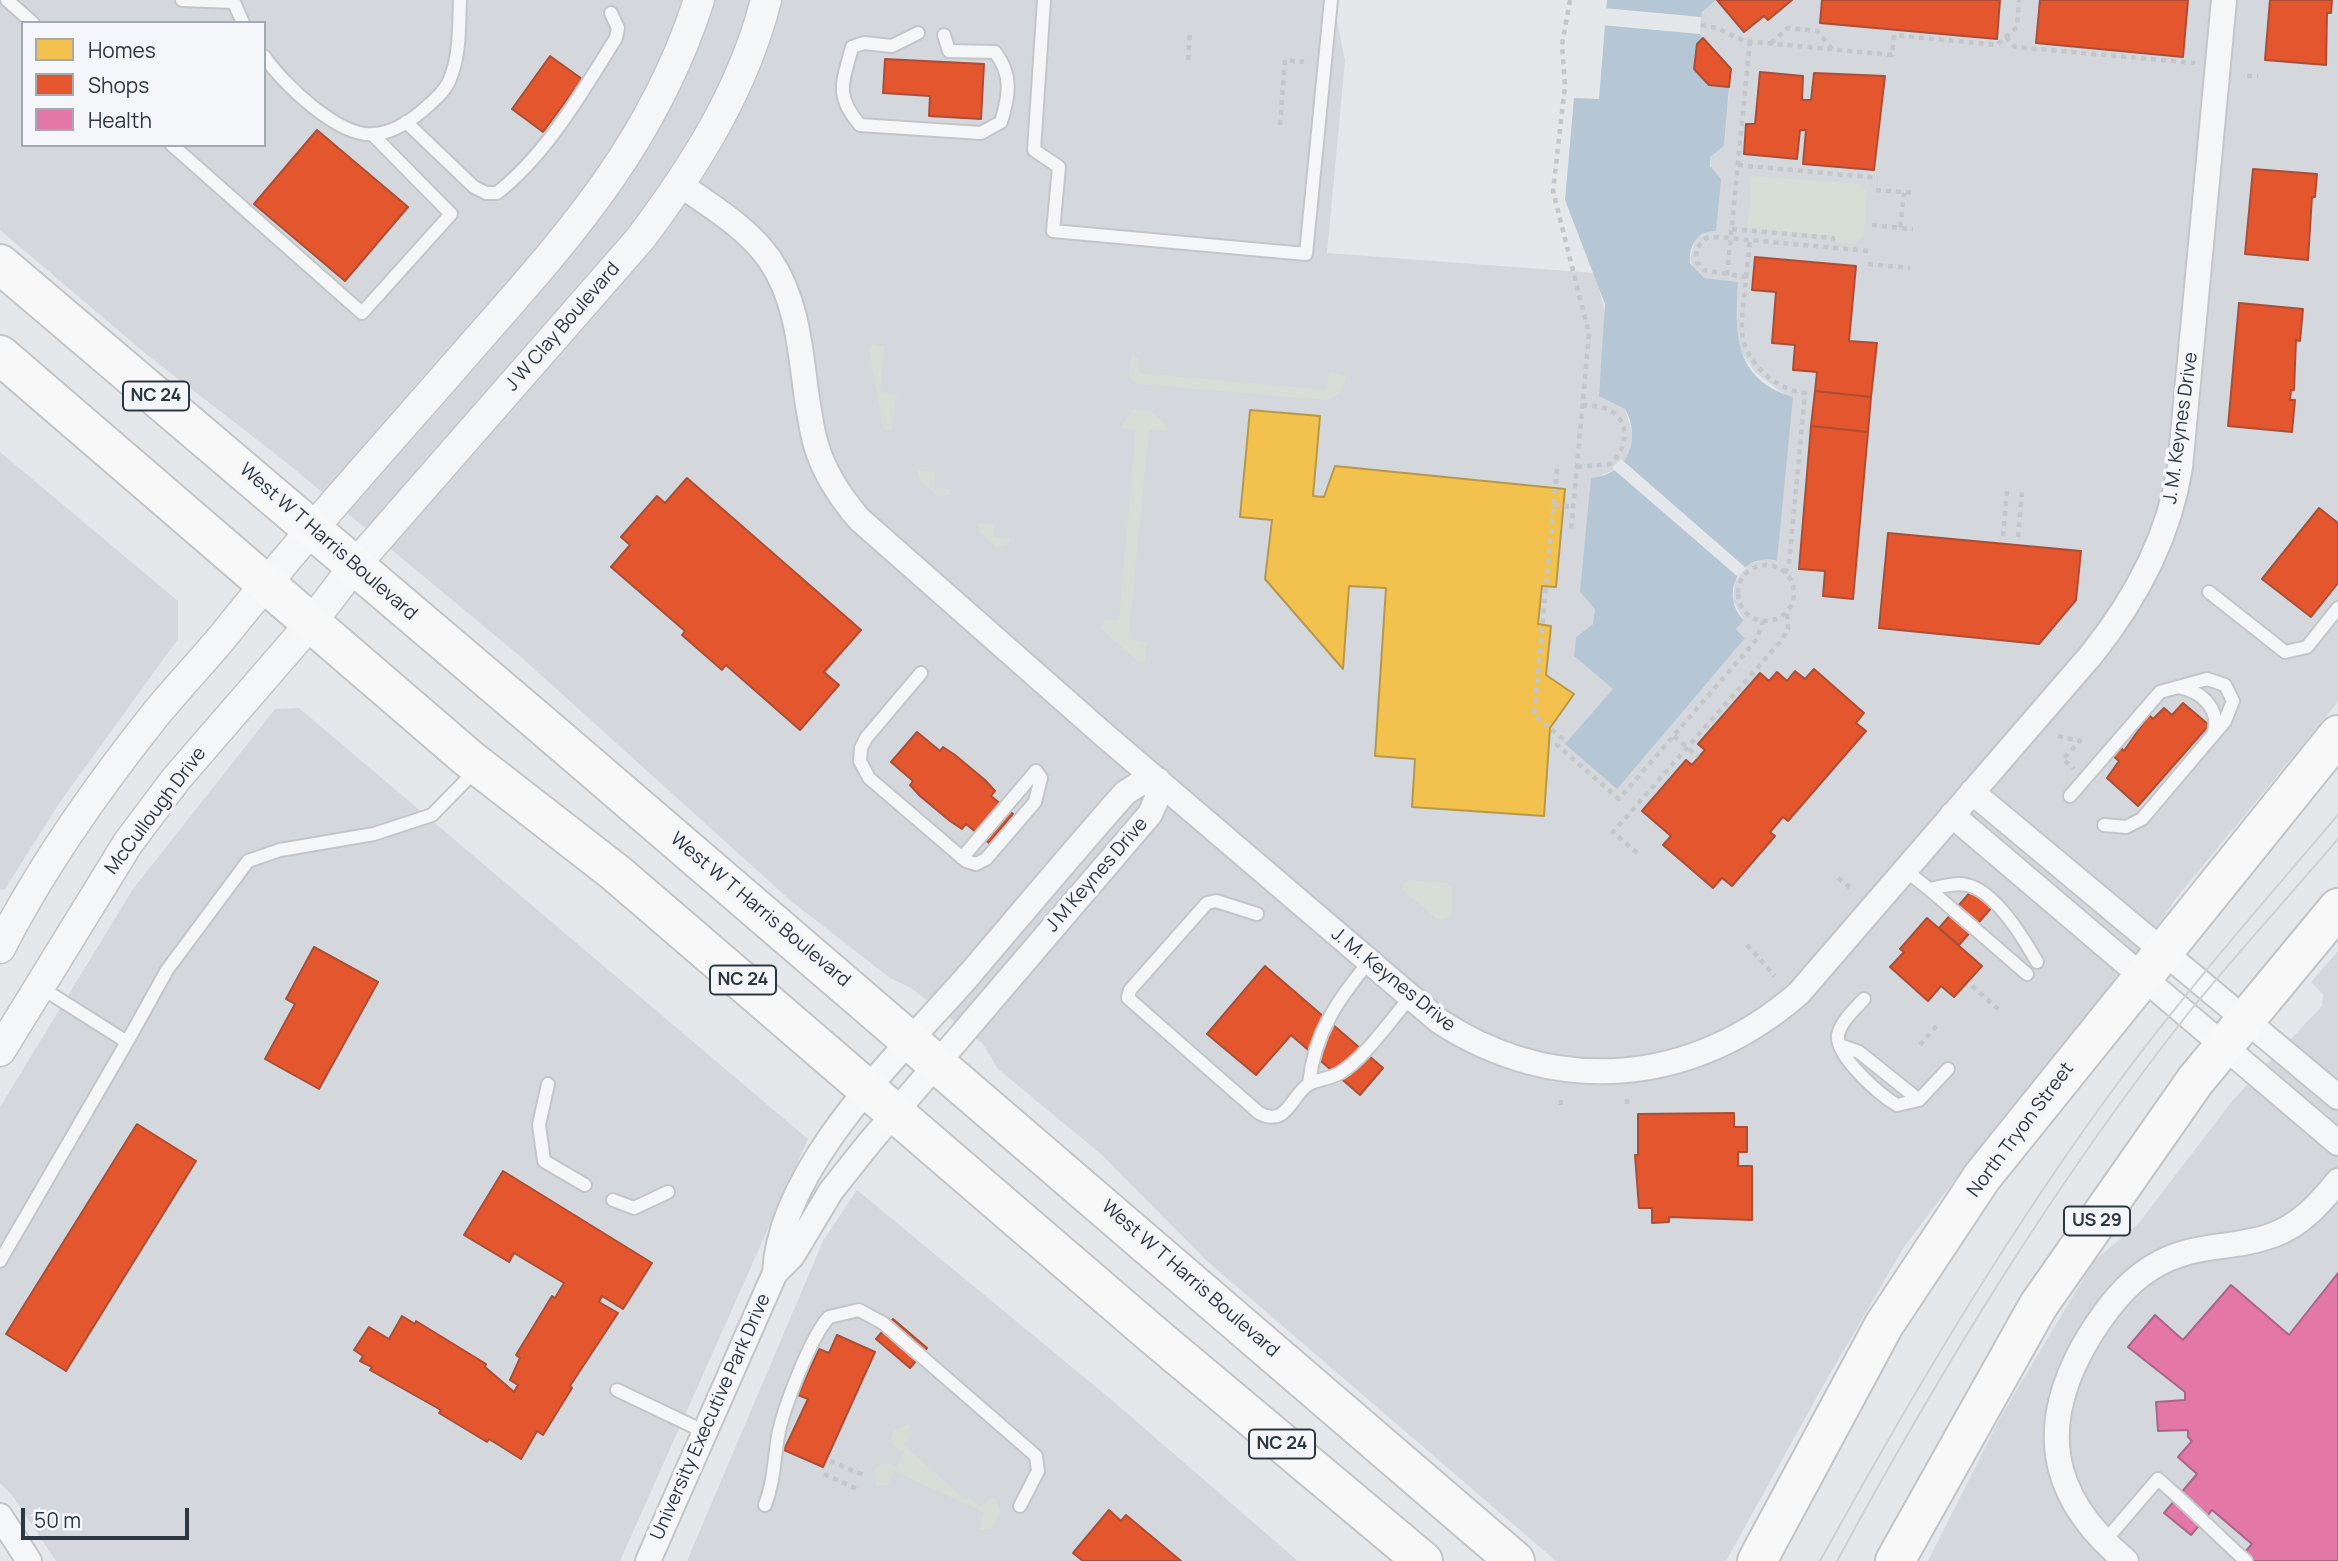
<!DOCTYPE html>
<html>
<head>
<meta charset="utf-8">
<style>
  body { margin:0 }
  #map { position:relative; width:2338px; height:1561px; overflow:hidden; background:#e5e8ea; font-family:Manrope,sans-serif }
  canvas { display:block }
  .legend { position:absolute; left:21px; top:21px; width:245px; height:126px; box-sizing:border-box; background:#f4f6f9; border:2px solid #a4aab1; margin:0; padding:9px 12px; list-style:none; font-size:21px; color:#2c3744 }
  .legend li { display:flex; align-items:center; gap:14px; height:35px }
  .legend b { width:35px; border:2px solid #a4aab1 }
  .scale { position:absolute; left:21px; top:1508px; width:168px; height:32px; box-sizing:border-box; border:4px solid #2c3744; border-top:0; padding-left:9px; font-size:21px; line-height:24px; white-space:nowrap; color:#2c3744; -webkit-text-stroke:5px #f4f6f9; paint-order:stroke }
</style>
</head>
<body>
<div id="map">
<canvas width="2338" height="1561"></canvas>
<ul class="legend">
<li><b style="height:19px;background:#f2c14e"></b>Homes</li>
<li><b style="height:19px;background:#e4572e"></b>Shops</li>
<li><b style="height:19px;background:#e377a8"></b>Health</li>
</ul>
<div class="scale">50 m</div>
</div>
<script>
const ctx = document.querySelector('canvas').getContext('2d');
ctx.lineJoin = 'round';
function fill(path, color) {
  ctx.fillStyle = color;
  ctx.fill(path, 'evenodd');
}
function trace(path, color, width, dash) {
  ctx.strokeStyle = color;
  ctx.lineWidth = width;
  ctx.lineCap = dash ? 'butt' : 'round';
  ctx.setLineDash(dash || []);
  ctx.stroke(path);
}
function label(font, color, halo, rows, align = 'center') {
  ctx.font = font + ' Manrope,sans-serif';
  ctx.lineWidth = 7;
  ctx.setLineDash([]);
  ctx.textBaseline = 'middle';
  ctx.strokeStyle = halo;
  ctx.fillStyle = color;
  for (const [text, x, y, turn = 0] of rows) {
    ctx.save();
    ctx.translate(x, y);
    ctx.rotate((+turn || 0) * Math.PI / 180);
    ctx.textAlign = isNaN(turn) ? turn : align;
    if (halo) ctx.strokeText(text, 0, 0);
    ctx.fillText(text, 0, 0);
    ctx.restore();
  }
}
fill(new Path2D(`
  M0,0H1333L1345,61L1327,253L1595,273L1606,316L1599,395L1625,409L1634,438L1630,452L1620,467L1598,477L1580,592L1595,608L1593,624L1576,637L1574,656L1613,688L1745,637L1736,629L1744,620L1733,601L1735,581L1749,564L1764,559L1777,561L1787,396L1756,373L1740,351L1735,335L1738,282L1704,278L1695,270L1690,259L1695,239L1707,232L1716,231L1710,157L1724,146L1731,70L1700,34L1702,11L1716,0H2338V702L2177,897L2112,993L1953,1182L1904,1247L1824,1384L1726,1561H1556L1207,1261L1102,1155L998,1069L982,1043L911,988L890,978L791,901L521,657L282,459L146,354L0,230ZM23,23H264V145H23Z
  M0,452L178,601V639L60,802L5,889L0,890Z
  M299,708L808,1139L620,1561H56L12,1495L0,1483V1107L133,889L275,709Z
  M2338,951V1561H1928L2001,1416L2094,1261L2139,1223L2232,1101L2322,1006L2323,994L2311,982Z
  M857,1190L1107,1396L1298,1561H687L823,1241Z`), '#d4d8dd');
fill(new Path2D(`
  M1749,176L1860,184L1867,192L1863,237L1855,244L1835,242V236L1746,228L1751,200Z
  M872,344L884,346L880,392L897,394L891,431L883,428L869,349Z
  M1132,354L1139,359L1138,373L1327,390L1329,372L1346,376C1344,389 1340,396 1326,400L1138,384L1129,377Z
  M1139,409L1152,412L1168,427L1166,431L1149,429L1128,639L1147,643L1145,661L1139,662L1100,628L1105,620H1119L1136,430L1120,428L1132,410Z
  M918,470L935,472L934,487L951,489L949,495L938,497L920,480Z
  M977,523L994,524L993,537L1010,539L1008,545L996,547L979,532Z
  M1409,880L1445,883L1452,886L1451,916L1443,920L1436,918L1403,890L1402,885Z
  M909,1425L913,1433L904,1445L966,1500L969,1497L981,1507L990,1498L997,1499L1000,1511L991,1529H980L984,1512L894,1471L887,1485L877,1486L874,1474L878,1466L886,1463L897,1468L904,1452L894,1446L891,1438L895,1430Z`), '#d7ded6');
fill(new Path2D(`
  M1607,0H1716L1702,12L1700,34L1703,38L1697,44L1694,68L1709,85L1729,87L1724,146L1710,157V166L1721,179L1716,231C1697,231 1689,245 1690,263L1704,278L1738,282C1735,333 1733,379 1793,397L1777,561C1741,551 1718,594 1744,620L1736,629L1745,638L1617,789L1565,744L1613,689L1574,656L1576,637L1593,624L1595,609L1580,592L1591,478C1628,475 1642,439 1625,409L1599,396L1605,304L1565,200L1574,98L1599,99Z`), '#b5c6d4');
fill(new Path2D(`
  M1603,8L1701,17L1700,34L1601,25Z
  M1621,459L1745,567L1737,576L1612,468Z`), '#e5e8ea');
const homes = new Path2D(`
  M1250,410L1320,416L1313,496L1324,497L1335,466L1565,489L1556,587L1542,586L1538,624L1551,626L1546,675L1574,694L1550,728L1544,816L1412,807L1415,759L1375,756L1386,588L1349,586L1343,669L1265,579L1272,520L1240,517Z`);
fill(homes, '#f2c14e');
trace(homes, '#b7984b', 2);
const shops = new Path2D(`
  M1717,0H1792L1768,20L1764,16L1744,32Z
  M1822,0H2000L1997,39L1820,23Z
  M2040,0H2188L2183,57L2036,43Z
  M2270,0H2332L2331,13H2327L2326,65L2265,60Z
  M1703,38L1731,69L1729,87L1709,85L1694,69L1697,44Z
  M550,56L582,79L543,132L512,109Z
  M885,59L984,64L981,119L929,116L930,96L883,93Z
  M1760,72L1803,76L1802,100H1811L1814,73L1885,76L1874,170L1803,164L1806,130H1800L1797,159L1744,154L1746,124H1755Z
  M317,130L408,207L345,281L254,204Z
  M2253,169L2317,174L2315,197H2312L2308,260L2245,254Z
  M1755,257L1856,266L1849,341L1877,343L1871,397L1815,391L1817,372L1793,370L1795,345L1772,343L1776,292L1752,290Z
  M2239,303L2303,309L2300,341L2296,340L2294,390H2291L2290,400H2295L2292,432L2228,426Z
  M1815,391L1871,397L1868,432L1811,426Z
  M1811,426L1868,432L1853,599L1823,596L1825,571L1799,569Z
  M687,478L861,630L824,672L839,685L800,730L726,665L722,670L682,635L685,631L611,567L630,545L621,537L657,496L665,503Z
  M2319,508L2338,523V583L2311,617L2262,579Z
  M1888,533L2081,551L2076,600L2039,644L1879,628Z
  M1814,669L1864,713L1856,723L1866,731L1788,821L1783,817L1770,832L1775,836L1732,886L1722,878L1713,888L1663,845L1671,836L1642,811L1686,760L1692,765L1705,750L1698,744L1760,673L1769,681L1777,672L1787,681L1795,671L1805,679Z
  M2183,703L2209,725L2138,806L2107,778L2119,761L2113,756L2120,747L2124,751L2149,715L2153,719L2164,708L2172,715Z
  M917,732L940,751L943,747L955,755L985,780L995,791L991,796L1013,814L989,843L966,824L962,829L950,821L920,796L910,785L913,781L891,762Z
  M1973,889L1993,906L1959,945L1939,928Z
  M1927,918L1982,966L1954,997L1941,986L1928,1001L1890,967L1904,952L1900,949Z
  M314,947L378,982L319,1089L265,1059L295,1004L286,999Z
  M1265,966L1383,1068L1360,1095L1291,1035L1256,1075L1207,1034Z
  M1734,1113V1127H1747V1152H1738V1166H1752V1220L1669,1217V1222L1652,1223V1208H1639L1635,1155H1638V1114Z
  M137,1124L196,1161L66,1371L6,1334Z
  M503,1171L652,1263L623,1309L602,1296L599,1302L618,1313L570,1386L572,1388L543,1435L537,1431L521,1459L489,1439L487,1442L439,1413L441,1410L370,1370L372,1367L360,1361L363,1356L354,1350L369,1327L389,1339L402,1316L415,1324L416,1321L486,1364L485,1367L514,1392L518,1385L510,1380L520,1358L516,1355L552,1296L555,1298L564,1283L514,1253L509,1262L464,1235Z
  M893,1319L927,1348L910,1368L876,1339Z
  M837,1335L875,1352L823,1467L784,1450L808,1399L798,1395L819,1349L829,1353Z
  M1109,1510L1121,1521L1126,1515L1181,1561H1083L1073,1553Z`);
fill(shops, '#e4572e');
trace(shops, '#ad4d35', 2);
const health = new Path2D(`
  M2338,1273V1561H2237L2252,1544L2212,1510L2191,1535L2164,1513L2197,1474L2178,1457L2192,1441L2188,1437V1430L2158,1431L2156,1402L2185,1400V1392L2128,1347L2155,1315L2183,1340L2231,1285L2289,1335Z`);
fill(health, '#e377a8');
trace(health, '#ac648a', 2);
const service = new Path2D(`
  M7,0L33,23
  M182,0L233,2
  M233,0L243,23
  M1044,0L1034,150L1059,167L1053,231L1306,254L1331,0
  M918,33L892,46L864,43L852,47C843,82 834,95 860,125L981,133L1001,122C1009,96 1013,75 995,52L949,51L944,35
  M264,56C282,83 339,138 374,134C391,133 409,122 422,111C432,102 445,92 450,79C460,55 459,26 460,0
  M406,122L474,187L486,193H497C548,153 582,92 616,38L618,28L611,13
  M172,145L362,313L451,214L373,135
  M2209,592L2285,652L2307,647L2338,608
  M921,673L866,738L861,748L860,761L869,778L966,861L976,864L986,859L1035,802L1041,778L1036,771L962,858
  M2178,687C2202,691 2222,710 2213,735
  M2070,796L2160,692L2207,679L2225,685L2233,701L2225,721L2142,819L2126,827L2104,825
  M1905,870L1929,889C1941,887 1955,882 1967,885C1995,891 2024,939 2037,962
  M1929,889L2027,974
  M1257,914L1216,901L1207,903L1130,990L1128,998L1259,1113C1287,1128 1291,1095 1309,1084C1318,1079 1330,1079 1340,1073C1365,1058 1390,1020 1410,998
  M127,1042L167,970L248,861L280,850L374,834L432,815L476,770
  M1842,1046L1859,1052L1919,1100L1897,1105C1880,1095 1835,1056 1838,1035C1841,1021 1855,1009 1864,999
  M548,1084L539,1125L544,1161L585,1185
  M1309,1084C1314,1034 1338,999 1369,962
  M1919,1100L1948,1069
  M613,1200L634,1208L668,1192
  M0,1261L127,1042L40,987
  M617,1390L705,1432
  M765,1505C774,1482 774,1460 778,1436C783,1409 811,1336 829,1317L859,1310L883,1323L1036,1456L1038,1471L1020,1506
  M2104,1542L2158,1479C2189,1506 2216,1534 2246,1561`);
const minor = new Path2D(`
  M681,185C713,208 747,227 770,260C807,315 799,384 816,445C824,472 841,498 859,519L1103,734L1439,1021C1557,1098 1694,1085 1799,993L2091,655C2136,599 2169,538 2180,467L2224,0
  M1972,792L2338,1097
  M1952,815L2338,1143
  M775,1273L792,1256L831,1191L870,1142L1150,814L1157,798L1158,780
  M0,1516L29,1561
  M648,1561L775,1273C780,1165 902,1052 969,975C1021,914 1072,853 1125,793L1139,784L1158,780
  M2126,1561C2046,1495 2037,1422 2090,1335C2106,1310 2125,1284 2151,1268C2194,1241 2230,1251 2273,1235C2301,1225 2320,1203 2338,1181`);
const tertiary = new Path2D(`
  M0,948C42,865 97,788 155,715C177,688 202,662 225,634C298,543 376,456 453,368C557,248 649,155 699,0
  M0,1051L128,843L176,779L311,623L356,564L640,239C695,166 743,90 766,0`);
const primary = new Path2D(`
  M0,264C507,694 1013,1125 1515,1561
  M0,355L468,758L616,873L1152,1334L1423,1561
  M1757,1561L1884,1325L1982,1177L2338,735
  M1895,1561L2038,1306L2195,1081L2338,908`);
trace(service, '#c3c6c8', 16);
trace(minor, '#c3c6c8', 28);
trace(tertiary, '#c3c6c8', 33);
trace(primary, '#c2c5c8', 42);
trace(new Path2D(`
  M1570,0L1562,45L1565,86L1553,191L1589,334L1571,531
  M1701,25L1717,28L1744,41L1892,55L1894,35L1997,45L2017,27L2019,0
  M2006,37L2015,47L2195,63
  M1771,43L1788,28L1817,31L1832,49
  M1188,60L1190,31
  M2247,76H2258
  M1280,125L1285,60L1302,62V56
  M1738,165L1878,178
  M1876,190L1916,193
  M1872,225L1913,229
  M1900,227L1904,193
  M1732,229L1833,238V247
  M1868,264L1910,268
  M1727,275L1750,41
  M1746,277L1750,240
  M1577,467L1610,464C1626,451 1632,424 1611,411C1603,406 1593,406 1583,405
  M1557,469L1534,715L1562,738L1557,745L1619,799L1757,639L1763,621
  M1554,505L1573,507
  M2003,536L2007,491
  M2018,537L2022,492
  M1738 593a28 28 0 1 1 56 0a28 28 0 1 1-56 0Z
  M1785,573L1789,564L1805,393C1776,390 1744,362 1742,332C1741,314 1745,295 1746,277L1703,270L1697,262L1696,249L1706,238L1717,237L1869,251
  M1674,736L1698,757
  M2058,736L2080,741L2063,759L2074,769
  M1637,853L1613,832L1781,641L1788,629L1787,611
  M1838,878L1853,890
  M1747,945L1775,976
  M1972,986L1998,1009
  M1920,1045L1938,1024
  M1627,1099V1106
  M1561,1105V1096
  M830,1461L863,1475
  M824,1474L857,1489`), '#c3c7c9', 4.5, [5, 5]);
trace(service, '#f5f6f7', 12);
trace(minor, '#f5f6f7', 24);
trace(tertiary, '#f5f6f7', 30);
trace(primary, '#f8f8f8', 38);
trace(new Path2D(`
  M1820,1561C1913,1393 2011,1226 2126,1072C2193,983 2266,899 2338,815
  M1837,1561C1940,1371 2052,1187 2186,1016C2235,955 2288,898 2338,839`), '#cfd0d2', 2);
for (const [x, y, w] of [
  [156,396,66],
  [743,980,66],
  [2097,1221,66],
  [1282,1444,66]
]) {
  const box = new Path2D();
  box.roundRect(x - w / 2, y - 14.5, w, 29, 5);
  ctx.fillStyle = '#f4f6f9';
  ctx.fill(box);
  trace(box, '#2c3744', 2);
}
label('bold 18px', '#2c3744', null, [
  ["NC 24",156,396],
  ["NC 24",743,980],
  ["US 29",2097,1221],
  ["NC 24",1282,1444]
]);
label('19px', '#2c3744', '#f4f6f9', [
  ["J W Clay Boulevard",563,327,-49],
  ["J. M. Keynes Drive",2181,428,-82],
  ["West W T Harris Boulevard",328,542,41],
  ["McCullough Drive",156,811,-53],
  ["J M Keynes Drive",1097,875,-49],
  ["West W T Harris Boulevard",760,910,40],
  ["J. M. Keynes Drive",1393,980,39],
  ["North Tryon Street",2021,1130,-53],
  ["West W T Harris Boulevard",1190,1279,41],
  ["University Executive Park Drive",711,1417,-66]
]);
</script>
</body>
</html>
